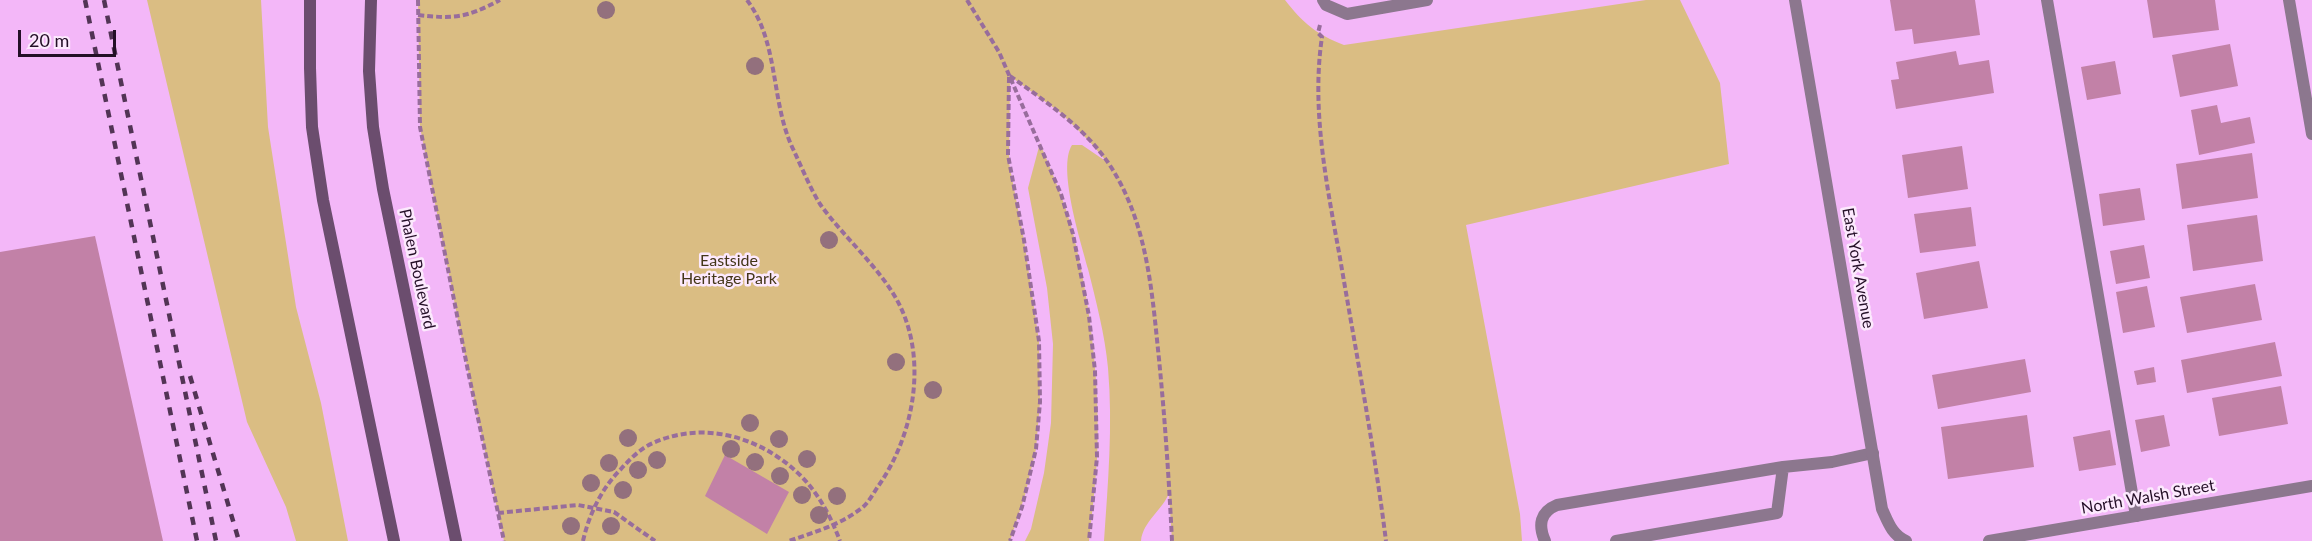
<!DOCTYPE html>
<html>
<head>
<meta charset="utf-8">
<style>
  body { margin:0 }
  #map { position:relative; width:2312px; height:541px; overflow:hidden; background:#f3b7f8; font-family:Lato,sans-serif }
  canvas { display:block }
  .scale { position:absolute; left:18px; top:30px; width:98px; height:27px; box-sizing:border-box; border:3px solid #240f27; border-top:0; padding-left:8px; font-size:18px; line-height:21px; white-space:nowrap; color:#240f27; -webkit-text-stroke:4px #fce9fd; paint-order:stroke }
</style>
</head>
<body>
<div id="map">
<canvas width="2312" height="541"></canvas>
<div class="scale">20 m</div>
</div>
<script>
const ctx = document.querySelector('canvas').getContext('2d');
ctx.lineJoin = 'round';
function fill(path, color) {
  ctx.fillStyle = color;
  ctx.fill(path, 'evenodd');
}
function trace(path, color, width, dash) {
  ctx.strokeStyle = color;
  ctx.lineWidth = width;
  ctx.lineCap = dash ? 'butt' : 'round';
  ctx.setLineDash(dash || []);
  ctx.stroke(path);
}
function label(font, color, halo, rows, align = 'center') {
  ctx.font = font + ' Lato,sans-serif';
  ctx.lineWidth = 5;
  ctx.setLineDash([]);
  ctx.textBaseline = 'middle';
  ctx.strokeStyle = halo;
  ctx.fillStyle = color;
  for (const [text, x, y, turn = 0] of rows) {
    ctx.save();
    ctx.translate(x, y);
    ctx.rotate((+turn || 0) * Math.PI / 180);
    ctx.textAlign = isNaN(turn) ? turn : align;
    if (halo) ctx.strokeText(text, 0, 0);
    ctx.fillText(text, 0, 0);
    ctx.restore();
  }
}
fill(new Path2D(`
  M147,0H261L268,127L296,307L321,403L348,541H296L286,507L247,422Z
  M418,0H1285C1302,22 1317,35 1344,45L1646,0H1680L1720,83L1729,164L1466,225L1520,514L1522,541H1172L1169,493C1162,511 1143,521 1141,541H1104C1108,483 1113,426 1108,368C1105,335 1096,301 1088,269C1081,242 1057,168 1072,145H1082L1107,162L1089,141L1061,113L1010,76L1009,163L1024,240L1039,341L1040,402L1036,449L1025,495L1010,541H504L468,371L420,127Z
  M1040,143C1052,173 1065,202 1073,233C1090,301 1101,389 1097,459C1095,487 1092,514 1089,541H1025L1031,529L1044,473L1051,423L1053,344L1047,288L1028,188Z`), '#dabd83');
fill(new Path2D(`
  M1890,0H1975L1980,35L1914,44L1912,29L1895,31Z
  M2147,0H2215L2219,30L2153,38Z
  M2230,44L2238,86L2180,97L2172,55Z
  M1956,51L1959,65L1989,60L1994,93L1896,109L1891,80L1899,79L1896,62Z
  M2115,61L2121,94L2087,100L2081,67Z
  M2217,105L2221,123L2250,117L2255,143L2199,155L2191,110Z
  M1962,146L1968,189L1908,198L1902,155Z
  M2252,153L2258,198L2182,209L2176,164Z
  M2140,188L2145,220L2103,226L2099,194Z
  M1971,207L1976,246L1920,253L1914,214Z
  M2257,215L2263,261L2193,271L2187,225Z
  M95,236L163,541H0V252Z
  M2144,245L2150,278L2116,284L2110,251Z
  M1979,261L1988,308L1924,319L1916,273Z
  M2255,284L2262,320L2187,333L2180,297Z
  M2147,286L2155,327L2123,333L2116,292Z
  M2275,342L2282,376L2187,393L2181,360Z
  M2025,359L2031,392L1938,409L1932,375Z
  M2154,367L2156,382L2137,385L2134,371Z
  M2281,386L2288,424L2219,436L2212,398Z
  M2027,415L2034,467L1948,479L1941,427Z
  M2164,415L2170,446L2141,452L2135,420Z
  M2110,430L2116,465L2079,471L2073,437Z
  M725,455L789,492L767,534L705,496Z`), '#c281a7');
trace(new Path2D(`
  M418,0L420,127L468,371L504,541
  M747,0C780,44 770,103 794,151C802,168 810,188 820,204C844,238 884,271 901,308C927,364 913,436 879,485C874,492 869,502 863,507C841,525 814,532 789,541
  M967,0L999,52L1061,194L1073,234L1089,316L1095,371L1097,457L1089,541
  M418,15C455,19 466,18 500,0
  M1320,25L1318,33L1322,37C1311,110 1327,186 1340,258C1356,352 1374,446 1386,541
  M1010,76C1046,102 1086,128 1111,167C1148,225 1152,293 1159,359C1165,420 1169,480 1172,541
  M1009,77L1008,155L1024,240L1039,341L1040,402L1036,449L1022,507L1010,541
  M498,513L578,505L614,512L655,541
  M583,541C589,514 602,488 621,469C630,459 641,448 653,443C704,420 761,437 800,475C819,494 831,517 840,541`), '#986d9c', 4, [6, 3]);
trace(new Path2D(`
  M2047,0L2136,516
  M1545,541C1538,525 1540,512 1557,505L1783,467L1832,462L1873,453
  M1616,541L1777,513L1783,467`), '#8c778e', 12);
trace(new Path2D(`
  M1323,0L1326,5L1347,14L1427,0
  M1795,0L1882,509C1888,522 1892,535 1906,541
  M2289,0L2312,134
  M1989,541L2312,486`), '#8c778e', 12);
trace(new Path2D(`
  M310,0V68L312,127L323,200L394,541
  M371,0L369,71L373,127L383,189L456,541`), '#6b4d6e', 12);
trace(new Path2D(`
  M85,0L197,541
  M104,0L216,541
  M190,376L239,541`), '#523455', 4.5, [8, 8]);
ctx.fillStyle = '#93707d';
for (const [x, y] of [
  [606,10],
  [755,66],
  [829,240],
  [896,362],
  [933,390],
  [750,423],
  [628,438],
  [779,439],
  [731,449],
  [807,459],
  [657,460],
  [755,462],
  [609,463],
  [638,470],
  [780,476],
  [591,483],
  [623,490],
  [802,495],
  [837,496],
  [819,515],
  [571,526],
  [611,526]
]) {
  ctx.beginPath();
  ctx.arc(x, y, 9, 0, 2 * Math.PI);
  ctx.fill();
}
label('16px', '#443618', '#fce9fd', [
  ["Eastside",729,261],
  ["Heritage Park",729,279]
]);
label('16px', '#240f27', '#fce9fd', [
  ["East York Avenue",1858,268,80],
  ["Phalen Boulevard",417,269,78],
  ["North Walsh Street",2148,497,-10]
]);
</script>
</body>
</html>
